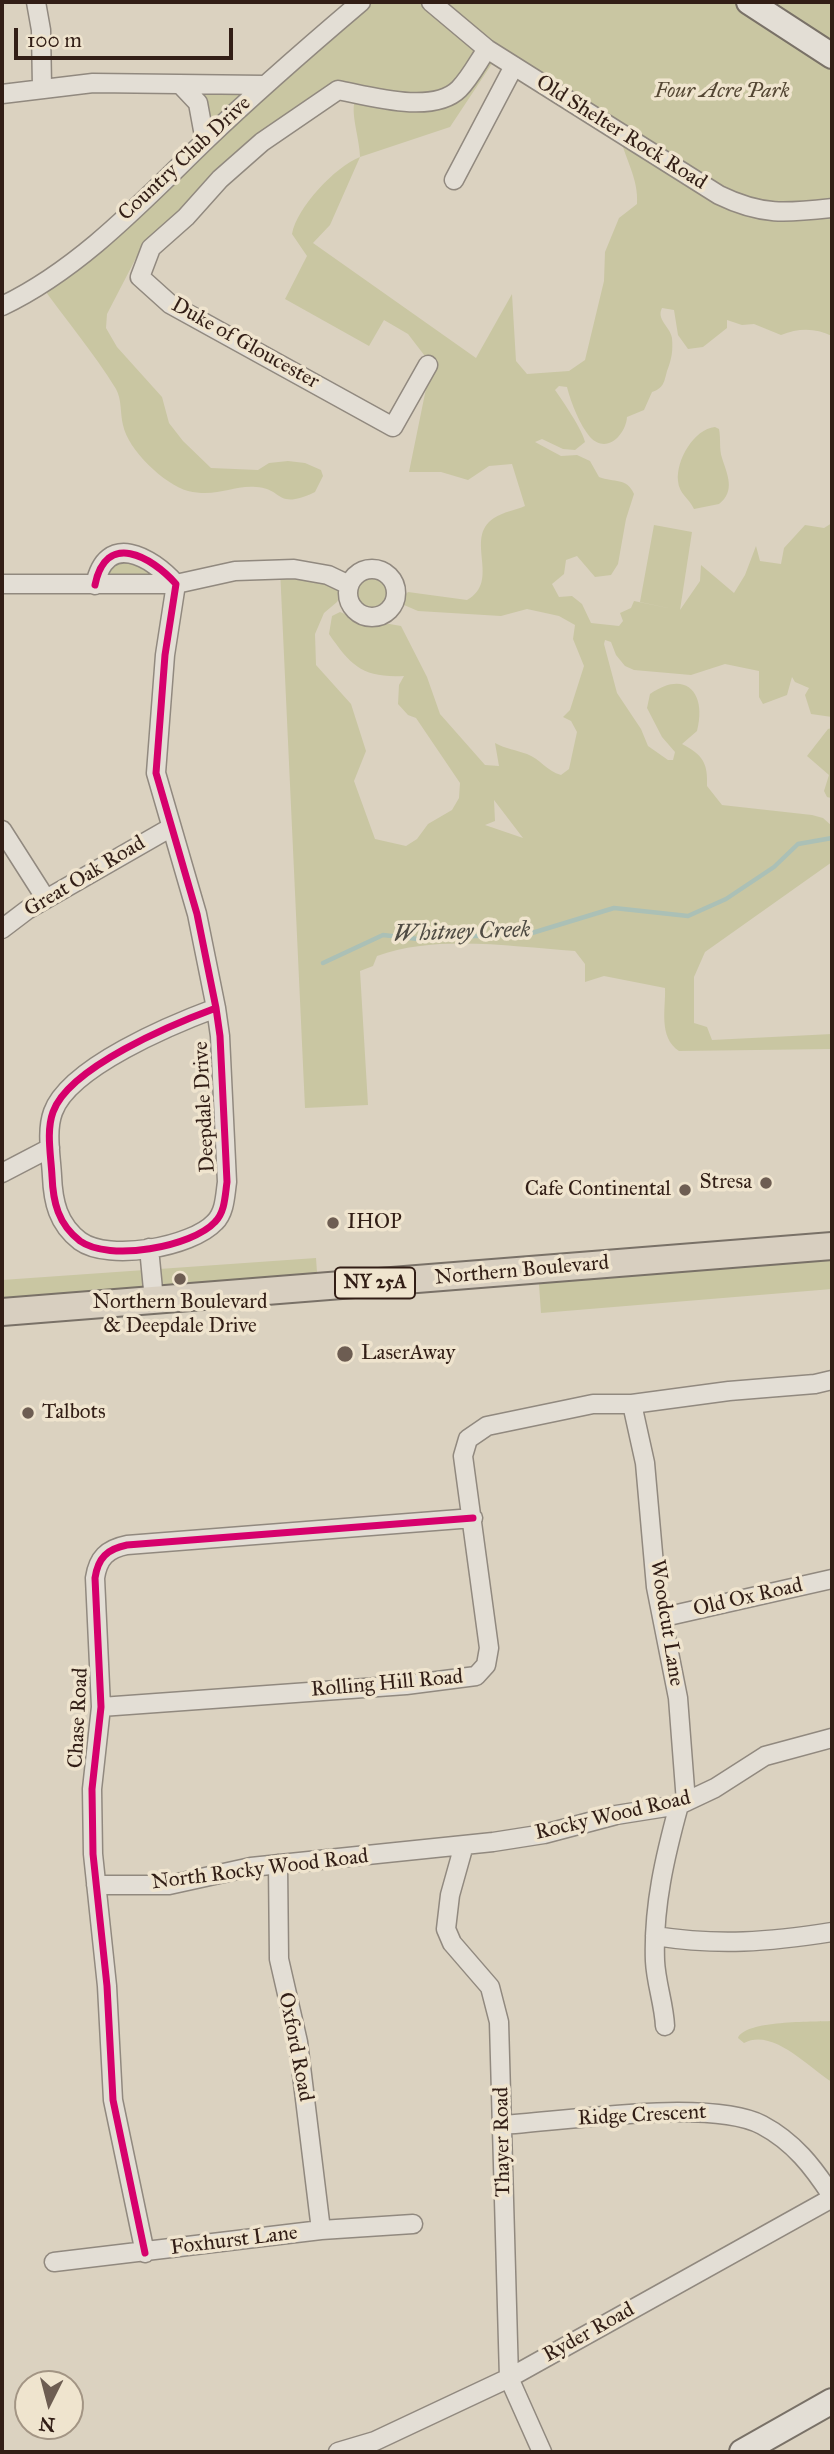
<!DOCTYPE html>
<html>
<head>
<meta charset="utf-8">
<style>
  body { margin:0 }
  #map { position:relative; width:834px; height:2454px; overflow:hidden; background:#dbd2c0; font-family:"IM FELL Great Primer",serif }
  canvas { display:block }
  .frame { position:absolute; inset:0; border:4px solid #321e16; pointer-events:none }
  .north { position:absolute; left:14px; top:2370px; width:70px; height:70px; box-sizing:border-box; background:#efe4ce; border:2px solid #a39584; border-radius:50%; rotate:186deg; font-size:19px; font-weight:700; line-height:28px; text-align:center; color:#321e16 }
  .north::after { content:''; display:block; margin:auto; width:24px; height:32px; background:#6d5d52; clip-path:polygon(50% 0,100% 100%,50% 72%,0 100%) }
  .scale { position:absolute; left:14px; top:28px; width:219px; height:32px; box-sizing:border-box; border:4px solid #321e16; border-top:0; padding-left:9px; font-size:21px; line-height:24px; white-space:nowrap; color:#321e16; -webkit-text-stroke:5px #efe4ce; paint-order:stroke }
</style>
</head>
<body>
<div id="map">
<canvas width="834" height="2454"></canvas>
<div class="frame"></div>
<div class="north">N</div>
<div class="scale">100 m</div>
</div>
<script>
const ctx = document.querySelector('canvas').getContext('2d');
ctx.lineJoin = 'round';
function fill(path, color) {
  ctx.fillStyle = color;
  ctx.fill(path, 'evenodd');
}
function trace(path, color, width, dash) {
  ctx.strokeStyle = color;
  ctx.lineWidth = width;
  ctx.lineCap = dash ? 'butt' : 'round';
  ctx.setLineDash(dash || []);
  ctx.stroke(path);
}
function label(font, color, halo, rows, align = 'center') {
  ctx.font = font + ' "IM FELL Great Primer",serif';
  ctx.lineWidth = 7;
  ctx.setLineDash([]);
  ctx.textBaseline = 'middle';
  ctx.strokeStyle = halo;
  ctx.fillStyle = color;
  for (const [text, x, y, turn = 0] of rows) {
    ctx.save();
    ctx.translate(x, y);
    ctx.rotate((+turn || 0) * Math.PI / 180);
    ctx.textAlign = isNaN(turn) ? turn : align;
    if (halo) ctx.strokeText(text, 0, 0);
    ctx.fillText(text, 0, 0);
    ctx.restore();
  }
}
fill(new Path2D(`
  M361,2H832V336C815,328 799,328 781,335L754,324L742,325L727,320V328L703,347L688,349L678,335L674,310L662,308C656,320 670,326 672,338C673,351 672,358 667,371C664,382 664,388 652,392L644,410L627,417C626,434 607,455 590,437C580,425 571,403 567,387L559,386L555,390C563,401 583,431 585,442L575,450L563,449L542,439L535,442L561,456L577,455L590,461L599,477C614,483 627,477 634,494L626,519L618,564L611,575L595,577L577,556L566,560L564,574L552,584L559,597L572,596L582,604L591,623L619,626L623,621L620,613L631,608L634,601L673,609L640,602L654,525L692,532L680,610L700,581L701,565L734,593L745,575L756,546L760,561L781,564L784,548L805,525L824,528L832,523V717L811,714L805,695L809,688L795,682L792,677L787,695L763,704L759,697V671L725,664L691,675L634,670L625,666L616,655L611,642L605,640L604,644L617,693L641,729L648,746L668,760H673L675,752L662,737L647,708L650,694C686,669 707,693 697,731L682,744C703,755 708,763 707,786L722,805L812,815L823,818L832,826V862L705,952L694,977V1023L707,1027L712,1040L832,1034V1049L679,1051C658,1037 666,1008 665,988L604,976L585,982V964L575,951C513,947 438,934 377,956L373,966L360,971L368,1105L305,1108L280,569L313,576L343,590L337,602L324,613L315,634L316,665L351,704L366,751L354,781L375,839L406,846L417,839L428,824L452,810L459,798L460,783L416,718L408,715L398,704L399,685L404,676C363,678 351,666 329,634L332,616L340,612L355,618L401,626L427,677L440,714L485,765L499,766L495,743C506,749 516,750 527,754C540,759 547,771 561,775L569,769L577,732L571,721L563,717L570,710L584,666L573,639L575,625L559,616L527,609L501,616L418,611L404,605L402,598L408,592L467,600C502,581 463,538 494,518C503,512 516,510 525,506L512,464L489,466L468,480L441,472H409L431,364L408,334L384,320L369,346L285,299L307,256L292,234C297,207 335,167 360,157C360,139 349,110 356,98L338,90L262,142L136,258L107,314L106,328L117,347L162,397L169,423L183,441L211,468L258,470L269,463L288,461L305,463L321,470L323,476L315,492C276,511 283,488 256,487C232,485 217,498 188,491C164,484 128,450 123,425C120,413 122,400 116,389C94,353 65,319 41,285L205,141L181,85H264ZM497,56L619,132C624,158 639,178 637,204L619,218L605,252L604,281L585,360L569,371L527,374L516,361L512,294L476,358L313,243L330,225L360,157L450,127ZM494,800L523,838L485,825L495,821Z
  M715,427L719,429C721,439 719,449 722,458C727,474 736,491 719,504L694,509C689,498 679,494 678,481C676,460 694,429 715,427Z
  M125,553L176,584L95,585Z
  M348 593a24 24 0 1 1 48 0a24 24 0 1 1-48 0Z
  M832,728V798H831L827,797L824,791L829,775L807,756L828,729Z
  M832,1246V1289L541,1313L538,1270Z
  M316,1258L318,1287L2,1312V1280Z
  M832,2021V2082C810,2069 773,2027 744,2043L738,2038C745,2020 813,2022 832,2021Z`), '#c9c6a2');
trace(new Path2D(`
  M323,963L383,935L418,939L532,933L614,908L688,916L726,899L774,867L798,844L832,838`), '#abc0b6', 4.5);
const street = new Path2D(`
  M36,2L41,30L42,87
  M431,2L487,49L719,195C762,216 787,213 832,208
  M181,85L198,103L205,141
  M2,94L93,83L264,85
  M454,180L514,66
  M2,306C80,269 143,201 205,141C255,93 308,47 361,2
  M428,365L393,427L170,304L140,277L151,248L186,217L220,179L262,142L338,90C369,96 433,115 459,89C470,78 478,62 487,49
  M348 593a24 24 0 1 1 48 0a24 24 0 1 1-48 0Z
  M2,584H176L235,571L294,569L328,575L349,585
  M95,585C106,531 151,556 176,584L165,655L156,773L197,914L216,1008L220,1036L227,1182C225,1196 225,1212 215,1222C192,1247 109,1262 80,1241C58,1224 53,1202 52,1176C51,1156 46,1131 53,1112C69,1067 173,1024 216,1008
  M2,830L46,899
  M2,929L27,910L170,828
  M2,1173L50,1148
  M149,1248L154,1300
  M632,1404L645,1463L656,1587L678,1698L686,1802
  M664,1617L832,1579
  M101,1707L406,1685L476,1676L486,1665L489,1648L463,1456L468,1439L487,1426L593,1404H632L729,1391L815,1384L832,1380
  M464,1845L450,1895L446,1929L452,1943L490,1987L499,2022L509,2378L542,2452
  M278,1864L279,1959L298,2042L321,2230
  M96,1885H169L251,1867L493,1842L544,1834L616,1815L679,1805L715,1788L765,1756L832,1738
  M655,1936C719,1946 768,1942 832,1932
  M665,2026C664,2004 656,1983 655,1961C653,1907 665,1856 679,1805
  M502,2125C565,2121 710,2098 762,2125C794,2142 813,2167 832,2196
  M145,2253L113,2100L107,1986L93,1854L92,1789L101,1707L95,1578C98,1558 107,1549 127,1545L473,1518
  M54,2262L321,2230L413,2224
  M338,2452L375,2441L509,2378L832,2198`);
const secondary = new Path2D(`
  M749,2L832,56
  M742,2452L832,2401`);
const primary = new Path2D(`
  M2,1312L832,1246`);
trace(street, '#91897f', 21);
trace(secondary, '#797167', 28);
trace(primary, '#797167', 30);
trace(street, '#e3ded5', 18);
trace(secondary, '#e3ded5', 24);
trace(primary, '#d8cfc0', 26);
trace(new Path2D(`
  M95,585C106,531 151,556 176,584L165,655L156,773L197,914L216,1008L220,1036L227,1182C225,1196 225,1212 215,1222C192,1247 109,1262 80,1241C58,1224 53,1202 52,1176C51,1156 46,1131 53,1112C69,1067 173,1024 216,1008
  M145,2253L113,2100L107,1986L93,1854L92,1789L101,1707L95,1578C98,1558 107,1549 127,1545L473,1518`), '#d6006c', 7);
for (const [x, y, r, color] of [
  [766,1183,7,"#6d5d52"],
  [685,1190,7,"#6d5d52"],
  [333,1223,7,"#6d5d52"],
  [180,1279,7,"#6d5d52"],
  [345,1354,9,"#6d5d52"],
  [28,1413,7,"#6d5d52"]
]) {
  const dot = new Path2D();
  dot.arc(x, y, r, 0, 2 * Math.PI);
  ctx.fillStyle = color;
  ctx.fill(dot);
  trace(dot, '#efe4ce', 2.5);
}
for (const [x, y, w] of [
  [375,1283,80]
]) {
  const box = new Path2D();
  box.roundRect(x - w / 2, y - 15.5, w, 31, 5);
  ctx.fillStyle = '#efe4ce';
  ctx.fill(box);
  trace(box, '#321e16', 2);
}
label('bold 19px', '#321e16', null, [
  ["NY 25A",375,1283]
]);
label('italic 21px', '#544633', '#efe4ce', [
  ["Four Acre Park",722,92]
]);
label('21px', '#321e16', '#efe4ce', [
  ["Old Shelter Rock Road",621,133,32],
  ["Country Club Drive",185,159,-43],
  ["Duke of Gloucester",245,344,29],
  ["Great Oak Road",85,877,-31],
  ["Deepdale Drive",205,1107,-93],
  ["Northern Boulevard",522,1271,-5],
  ["Old Ox Road",748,1598,-13],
  ["Woodcut Lane",666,1623,81],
  ["Rolling Hill Road",387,1684,-5],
  ["Chase Road",79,1718,-87],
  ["Rocky Wood Road",613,1816,-13],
  ["North Rocky Wood Road",260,1870,-7],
  ["Oxford Road",295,2047,79],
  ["Ridge Crescent",642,2116,-3],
  ["Thayer Road",503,2142,-91],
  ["Foxhurst Lane",234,2241,-7],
  ["Ryder Road",589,2333,-29]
]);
label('21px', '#321e16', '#efe4ce', [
  ["Stresa",752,1183,"right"],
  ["Cafe Continental",671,1190,"right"],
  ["IHOP",347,1223],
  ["Northern Boulevard",180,1303,"center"],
  ["& Deepdale Drive",180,1327,"center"],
  ["LaserAway",361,1354],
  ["Talbots",42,1413]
], 'left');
label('italic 23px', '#504c44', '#efe4ce', [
  ["Whitney Creek",462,933,-2]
]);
</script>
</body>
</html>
